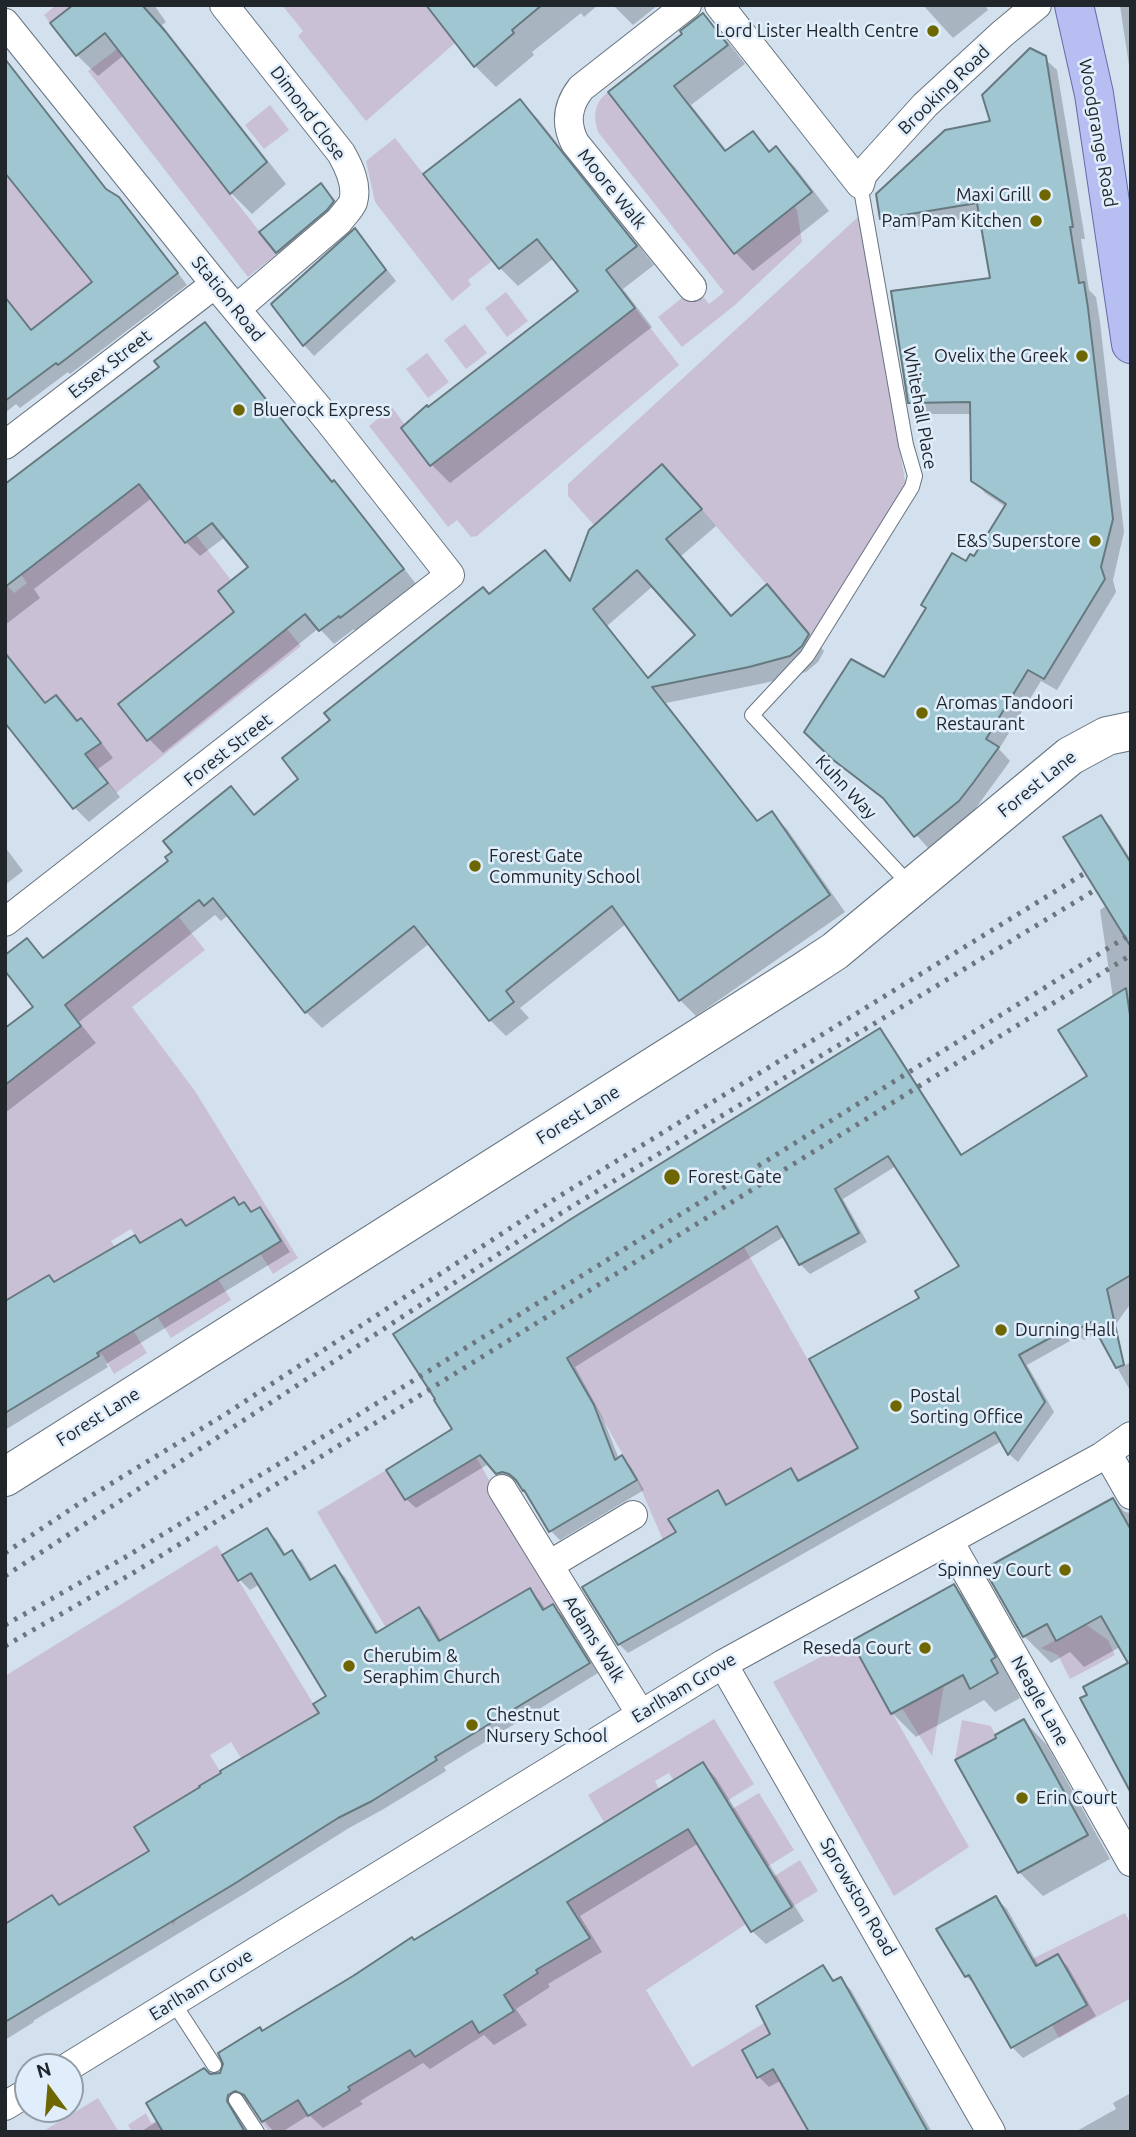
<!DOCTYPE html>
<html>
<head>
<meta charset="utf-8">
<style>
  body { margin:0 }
  #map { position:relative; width:1136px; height:2137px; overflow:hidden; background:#d3e1ef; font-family:Ubuntu,sans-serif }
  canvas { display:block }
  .frame { position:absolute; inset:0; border:7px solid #21262b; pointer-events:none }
  .north { position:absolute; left:14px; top:2053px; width:70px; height:70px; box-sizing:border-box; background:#e0eefc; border:2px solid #949ea8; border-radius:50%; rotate:344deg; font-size:19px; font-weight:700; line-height:28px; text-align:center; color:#21262b }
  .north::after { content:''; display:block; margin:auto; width:24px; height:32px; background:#6e6700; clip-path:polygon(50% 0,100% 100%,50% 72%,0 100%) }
</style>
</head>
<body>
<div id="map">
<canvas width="1136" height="2137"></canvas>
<div class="frame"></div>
<div class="north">N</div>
</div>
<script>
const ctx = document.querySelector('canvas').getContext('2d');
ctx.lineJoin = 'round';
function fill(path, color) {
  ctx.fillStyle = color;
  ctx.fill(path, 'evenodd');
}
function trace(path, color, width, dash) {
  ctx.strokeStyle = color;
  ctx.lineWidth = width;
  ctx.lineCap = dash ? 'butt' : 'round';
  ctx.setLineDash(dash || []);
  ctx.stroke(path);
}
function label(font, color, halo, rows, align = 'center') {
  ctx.font = font + ' Ubuntu,sans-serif';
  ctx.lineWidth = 5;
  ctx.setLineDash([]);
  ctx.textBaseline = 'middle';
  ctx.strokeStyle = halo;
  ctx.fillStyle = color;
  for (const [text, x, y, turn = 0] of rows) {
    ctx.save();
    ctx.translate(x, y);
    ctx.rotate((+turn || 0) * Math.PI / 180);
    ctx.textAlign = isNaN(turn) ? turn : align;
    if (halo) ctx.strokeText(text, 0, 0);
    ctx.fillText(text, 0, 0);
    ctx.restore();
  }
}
fill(new Path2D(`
  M56,5H73L50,23L44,15Z
  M282,5H433L429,9L455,43L366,121L298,36L303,31Z
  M117,49L277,254L248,277L88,71Z
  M608,92L734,253L778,219L784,193L797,210L802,242L735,305L682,347L658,317L696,287L709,304L724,292L598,132C593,115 594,103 608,92Z
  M270,105L289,130L264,149L245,125Z
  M5,133L13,184L39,217L52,207L119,268L66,331L52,313L31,330L7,300L5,301Z
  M395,138L492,261L468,280L471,285L452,301L375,202L366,161Z
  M859,216L906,486L812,637L662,464L594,525L568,496V484Z
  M506,292L528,321L507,337L485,308Z
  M635,308L679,365L477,536L471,537L457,520L448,527L369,426L392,407L405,425L401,429L431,466Z
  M465,324L487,353L466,369L444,340Z
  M427,353L449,382L428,398L406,369Z
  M119,452L185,542L196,535L231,580L234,612L118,704L148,740L287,629L301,646L116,793L85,754L100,743L81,718L77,721L56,695L45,703L5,653V583L14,593L27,583L13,564Z
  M178,916L205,950L132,1007L195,1091L298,1258L273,1274L260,1253L280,1240L260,1207L251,1212L244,1202L239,1205L234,1197L186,1227L181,1219L173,1223L218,1279L231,1300L171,1338L157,1316L156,1269L131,1229L111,1241L135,1281L133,1330L147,1353L114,1374L102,1354L99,1356L49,1275L31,1286L5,1312V1085L81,1026L65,1005Z
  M744,1247L858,1448L801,1485L790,1468L750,1492L736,1522L718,1490L669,1519L677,1535L663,1540L637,1480L568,1357Z
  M476,1457L568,1619L554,1628L530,1589L439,1641L419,1607L455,1744L317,1512L386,1470L406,1500Z
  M217,1545L370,1797L270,1805L231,1742L210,1755L221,1773L199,1786L227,1831L134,1827L161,1871L179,1914L173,1926L164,1905L136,1859L73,1897L95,1966L52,1894L38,1903L54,1930L14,1919L5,1924V1676Z
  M1085,1624L1108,1640L1115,1655L1070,1679L1058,1655L1041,1648Z
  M851,1641L969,1847L894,1896L773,1682Z
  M944,1685L932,1756L902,1708Z
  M714,1719L754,1784L727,1801L703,1762L673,1780L669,1773L655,1781L659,1789L604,1822L588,1795Z
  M962,1720L991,1726L996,1736L955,1760Z
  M759,1793L794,1850L767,1867L732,1809Z
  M688,1829L746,1924L646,1990L692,2067L764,2023L793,2021L742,2050L757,2078L809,2049L832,2132H269L262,2123L298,2100L308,2115L350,2091L328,2054L388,2014L415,2057L457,2031L446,1979L479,2033L514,2012L482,1958L516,1987L538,1974L513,1933L552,1961L589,1938L567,1902Z
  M800,1860L818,1891L792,1907L773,1877Z
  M1125,1913L1131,1924V1998L1059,2038L1052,2025L1087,2005L1058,1954L992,1991L1032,1959Z
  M98,2098L119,2132H42Z
  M146,2113L151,2123L157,2121L163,2132H132L128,2125Z`), '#cac0d6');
fill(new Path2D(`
  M76,5H154L166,22L162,25L286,184L252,214L231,193L124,55L98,76L77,55Z
  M436,5H598L584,17L581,13L532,52L534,55L496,87L475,66L431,9Z
  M613,5H658L633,25Z
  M923,5H985L988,10L953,38Z
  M1120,5H1131V78L1123,26Z
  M703,16L722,34L745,64L691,105L728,152L753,133L771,152L776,148L795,167L829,211L753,271L735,252L611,92L685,34Z
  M1044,58L1057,70L1085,239H1081L1089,290L1096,297L1100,322L1124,532L1113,580L1116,592L1057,690L1041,681L999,749L1010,761L973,812L928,848L890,805L847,771L807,731L885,680L966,563L975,559L1006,507L985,493L973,480L972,414H922L910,402L992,280L981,216L894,230L881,218L992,123Z
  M5,59L109,193L118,199L130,210L187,285L70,374L68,372L20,408L16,404L5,413V303L7,302L18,312L32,331L94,282L5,139Z
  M520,101L538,119L654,265L623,289L652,327L450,483L432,465L403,429L580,292L554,258L518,286L500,268Z
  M320,185L341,206L298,272L277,252Z
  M355,230L365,241L396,281L314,356L304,345Z
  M205,324L219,338L333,483L348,496L416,584L355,631L354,629L334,644L319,628L163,753L149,739L236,612L251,567L225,537L200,556L186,542L152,498L34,589L40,598L5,625V486L162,368Z
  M678,482L716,526L681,556L732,617L767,586L824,651L818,662L806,672L765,683L666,703L759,822L771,813L787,829L845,912L696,1016L680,1000L626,924L520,1008L529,1018L506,1036L490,1020L430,943L322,1028L306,1012L228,915L221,921L215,915L79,1022L96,1043L5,1113V1031L36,1007L26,940L45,959L171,862L231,789L256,816L300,780L490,596L545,552L572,581ZM653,586L698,635L649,679L607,626Z
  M5,651L46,703L55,697L79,722L81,720L95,734L113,758L98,769L120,797L89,822L75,808L5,720Z
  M1101,817L1110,826L1131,860V1303L1106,1338L1099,1332L1084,1340L1079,1336L1027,1365L1054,1412L1018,1462L1009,1454L1002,1441L628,1653L619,1644L678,1533L717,1492L729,1506L790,1470L801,1481L861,1449L921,1298L962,1267L896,1166L843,1199L867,1242L810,1274L800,1264L785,1236L575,1367L602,1416L619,1459L622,1457L631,1467L644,1490L560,1540L551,1531L520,1483L507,1482L490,1463L416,1508L406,1499L455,1429L880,1030L889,1040L963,1156L1089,1077L1113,998L1100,910L1107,905Z
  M5,847L23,871L5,885Z
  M234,1199L241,1206L244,1204L253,1213L260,1209L270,1220L290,1252L106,1364L108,1367L5,1430V1303L55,1284L135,1237L142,1244L187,1228Z
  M1131,1362V1392L1118,1369Z
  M1113,1500L1125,1512L1131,1513V1789L1130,1664L1120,1647L1084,1667L1070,1652L1051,1663L1024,1636Z
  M267,1530L277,1540L286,1555L292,1552L302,1562L313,1581L335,1567L345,1577L379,1633L419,1609L429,1619L442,1642L530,1591L540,1601L546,1610L553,1606L563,1616L598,1673L444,1767L446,1771L382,1810L349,1828L244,1894L33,2021L34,2022L5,2040V1926L52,1897L61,1906L151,1851L321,1714L328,1696L260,1584L250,1590L240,1580Z
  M954,1586L978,1610L1018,1682L1013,1684L1020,1698L995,1712L984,1700L916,1737L892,1713L853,1642Z
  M1024,1721L1047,1745L1110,1859L1043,1896L1019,1872L998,1738Z
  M703,1764L716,1778L804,1921L766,1944L752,1931L699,1843L580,1916L602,1952L548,1984L550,1987L516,2009L527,2025L494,2045L484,2035L430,2069L423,2063L360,2101L363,2104L323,2128L309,2115L282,2132H274L264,2121L251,2103L244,2106L239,2114L248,2132H140L158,2121L210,2076L221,2074L263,2033Z
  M996,1898L1007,1909L1039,1966L1057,1956L1068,1967L1096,2016L1023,2058L1012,2047L977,1987L966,1976Z
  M823,1968L836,1982L840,1979L851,1990L932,2132H811L782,2080L769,2087L759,2077L773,2035Z
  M1129,2094L1131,2095V2132H1075L1116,2109L1113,2103Z`), '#0003');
const building = new Path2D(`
  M73,5H142L165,31L267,162L230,194L105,33L76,56L50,23Z
  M426,5H542L512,30L514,33L474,67Z
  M703,13L728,45L674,86L725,151L753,131L769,152L776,146L812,192L734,254L608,92L682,34L680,31Z
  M1030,48L1046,56L1073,227H1070L1079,283L1084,282L1088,308L1113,519L1101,567L1105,579L1044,679L1028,670L986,739L999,747L973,783L959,801L914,837L883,798L832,759L804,732L851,659L884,677L926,608L921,605L952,553L966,561L970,554L974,556L1006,504L971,481L970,402L908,403L891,291L990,278L977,203L880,219L876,194L945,130L990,121L982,95Z
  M5,59L106,189L119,197L178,273L75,352L58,365L56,363L5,401V297L31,330L92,282L5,173Z
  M520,99L637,246L606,270L635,308L430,466L401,428L427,405L428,407L578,291L537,239L499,269L423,174Z
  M321,183L334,201L327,210L276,253L259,232Z
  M355,228L386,270L303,346L271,304Z
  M205,322L290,430L332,482L334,480L404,569L340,618L339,616L319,631L305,614L147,741L118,704L234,612L218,591L248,567L212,523L185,543L139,484L5,587V484L159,367L154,361Z
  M662,464L702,509L666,539L731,616L767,584L809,634L802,646L790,656L749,667L652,687L757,821L772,811L830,895L679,1001L612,906L506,991L514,1002L489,1021L414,926L305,1013L213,898L204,906L199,900L65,1005L81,1026L5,1085V1028L33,1007L5,971V955L27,938L43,958L168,861L165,857L172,852L163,841L231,786L254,815L298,779L282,758L330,720L324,713L483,587L489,594L545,550L570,581L589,530ZM637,570L695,635L648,678L593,609Z
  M5,653L45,703L56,695L77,721L81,718L101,743L85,754L108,783L73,809L5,723Z
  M1101,815L1131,863V947L1063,837Z
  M1126,988L1131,1022V1275L1107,1289L1124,1365L1116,1368L1091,1322L1073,1332L1070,1327L1019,1355L1045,1402L1008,1455L995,1432L618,1645L582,1587L676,1532L668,1519L718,1490L726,1505L791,1468L798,1481L858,1448L809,1359L919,1298L915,1291L959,1266L888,1156L835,1189L859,1233L799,1265L777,1226L567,1358L594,1405L615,1460L622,1455L637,1480L549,1532L524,1490L523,1491L516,1480L509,1474L502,1472L496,1474L480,1455L405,1500L386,1470L452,1429L434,1400L435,1399L393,1334L571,1219L880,1028L961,1155L1087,1076L1058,1030Z
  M234,1197L239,1205L244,1202L251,1212L260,1207L281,1241L97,1353L99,1356L5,1413V1301L49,1275L54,1282L135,1235L140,1243L181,1219L186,1226Z
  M1113,1498L1131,1530V1793L1080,1698L1087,1695L1083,1687L1128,1663L1101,1616L1056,1641L1047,1624L1023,1637L984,1569Z
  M267,1528L284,1555L292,1550L310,1580L335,1565L376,1633L419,1607L439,1641L530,1588L543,1610L553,1604L590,1663L435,1757L437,1760L372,1801L338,1818L234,1884L5,2022V1924L52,1895L59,1905L149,1851L134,1827L200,1787L199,1786L221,1773L220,1771L319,1713L313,1704L326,1696L251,1573L238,1581L222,1555Z
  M954,1584L996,1657L991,1660L998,1673L970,1689L963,1675L891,1714L851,1641Z
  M1024,1719L1088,1835L1018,1873L955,1760L996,1738L995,1735Z
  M703,1762L792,1907L751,1932L688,1829L567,1902L590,1938L536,1970L538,1973L504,1995L514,2011L479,2033L472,2021L415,2057L410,2050L348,2087L350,2090L308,2116L298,2100L262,2122L244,2095L235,2091L228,2095L227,2101L245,2132H163L146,2103L204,2068L210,2074L220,2073L223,2064L218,2053L260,2027L262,2031L353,1976L412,1937L414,1940L455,1915Z
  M996,1896L1036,1966L1058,1954L1087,2005L1011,2048L969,1975L965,1977L936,1929Z
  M823,1965L833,1981L841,1977L928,2132H809L773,2069L757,2078L742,2050L770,2034L756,2006Z`);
fill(building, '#a0c6d2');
trace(building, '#66797f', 2);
const lane = new Path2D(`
  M860,184L906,445L915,476L912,487L807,656L752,715L910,885
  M173,2002L214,2065
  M236,2100L257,2132`);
const street = new Path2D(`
  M224,5L341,153C349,167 358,185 353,202C350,209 343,215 339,221L236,309
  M687,5L581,88C567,106 565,123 575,143L692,287
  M719,5L860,184
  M5,23L215,284L329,421L450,575L5,922
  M860,184L863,174L869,167L925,105L1002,34L1037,5
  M5,445L215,284
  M1107,1453L1131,1495
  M502,1489L640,1713
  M949,1541L1131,1862
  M549,1565L633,1515
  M723,1664L991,2132
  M68,2067L723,1664L1101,1457L1131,1436
  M5,2106L28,2092`);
const secondary = new Path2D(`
  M5,1477L803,972L835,951L1070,756L1107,736L1131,731`);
const primary = new Path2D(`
  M1074,5L1094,94L1131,344`);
trace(lane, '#687480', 16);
trace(street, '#687480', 30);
trace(secondary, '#687480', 40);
trace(primary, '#636ca6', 40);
trace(lane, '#fff', 14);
trace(street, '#fff', 28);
trace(secondary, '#fff', 38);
trace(primary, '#b7bef1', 38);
trace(new Path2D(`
  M5,1553L89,1497L224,1415L558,1197L1085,873
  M5,1576L566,1210L1095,890
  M5,1625L124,1558L300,1451L1131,934
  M5,1646L133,1573L1131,955`), '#6d767f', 5, [3.5, 7]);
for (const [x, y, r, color] of [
  [933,31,7,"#6e6700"],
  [1045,195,7,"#6e6700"],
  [1036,221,7,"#6e6700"],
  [1082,356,7,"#6e6700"],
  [239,410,7,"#6e6700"],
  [1095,541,7,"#6e6700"],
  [922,713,7,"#6e6700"],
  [475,866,7,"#6e6700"],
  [672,1177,9,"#6e6700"],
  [1001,1330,7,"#6e6700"],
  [896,1406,7,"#6e6700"],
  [1065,1570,7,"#6e6700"],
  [925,1648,7,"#6e6700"],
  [349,1666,7,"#6e6700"],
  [472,1725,7,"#6e6700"],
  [1022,1798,7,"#6e6700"]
]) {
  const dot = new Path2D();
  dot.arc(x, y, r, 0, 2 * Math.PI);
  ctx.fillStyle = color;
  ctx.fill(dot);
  trace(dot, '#e0eefc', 2.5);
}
label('18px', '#21262b', '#e0eefc', [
  ["Lord Lister Health Centre",919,31,"right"],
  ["Maxi Grill",1031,195,"right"],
  ["Pam Pam Kitchen",1022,221,"right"],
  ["Ovelix the Greek",1068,356,"right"],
  ["Bluerock Express",253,410],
  ["E&S Superstore",1081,541,"right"],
  ["Aromas Tandoori",936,703],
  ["Restaurant",936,724],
  ["Forest Gate",489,856],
  ["Community School",489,877],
  ["Forest Gate",688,1177],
  ["Durning Hall",1015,1330],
  ["Postal",910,1396],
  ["Sorting Office",910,1417],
  ["Spinney Court",1051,1570,"right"],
  ["Reseda Court",911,1648,"right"],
  ["Cherubim &",363,1656],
  ["Seraphim Church",363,1677],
  ["Chestnut",486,1715],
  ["Nursery School",486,1736],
  ["Erin Court",1036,1798]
], 'left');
label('18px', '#21262b', '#e0eefc', [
  ["Brooking Road",944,90,-44],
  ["Dimond Close",308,113,53],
  ["Woodgrange Road",1098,133,80],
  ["Moore Walk",612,189,51],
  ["Station Road",228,299,51],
  ["Essex Street",110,364,-38],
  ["Whitehall Place",920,408,80],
  ["Forest Street",228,750,-38],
  ["Forest Lane",1037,784,-39],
  ["Kuhn Way",846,787,47],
  ["Forest Lane",578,1115,-32],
  ["Forest Lane",98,1417,-32],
  ["Adams Walk",594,1639,58],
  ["Earlham Grove",684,1688,-31],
  ["Neagle Lane",1040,1701,61],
  ["Sprowston Road",858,1897,60],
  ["Earlham Grove",201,1985,-32]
]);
</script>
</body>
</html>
